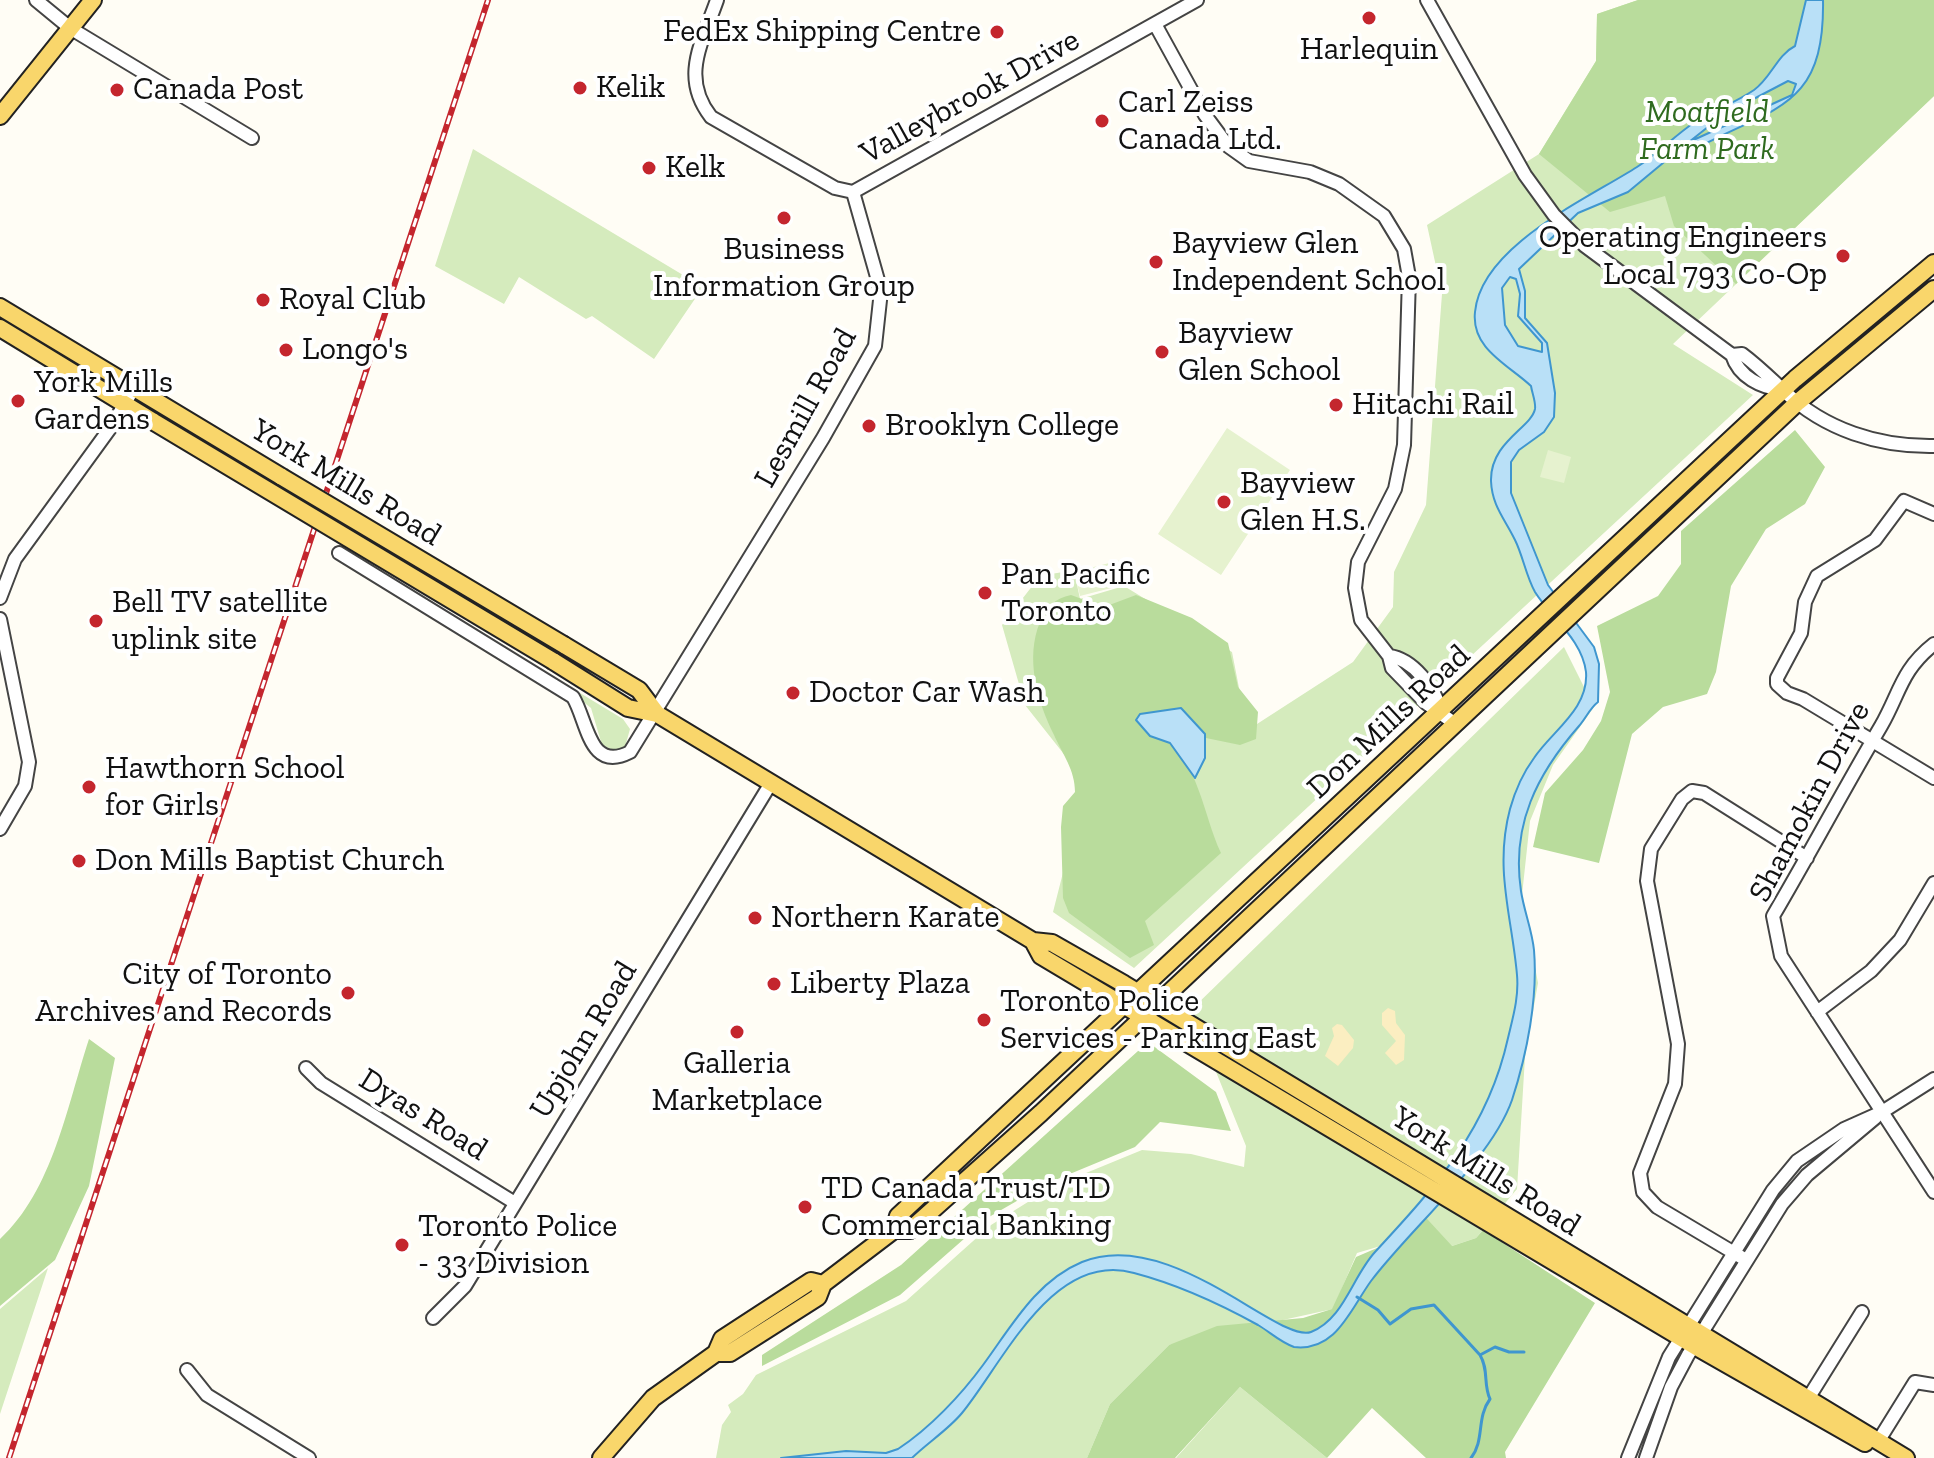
<!DOCTYPE html>
<html>
<head>
<meta charset="utf-8">
<style>
  body { margin:0 }
  canvas { display:block; background:#fffdf5 }
</style>
</head>
<body>
<canvas width="1934" height="1458"></canvas>
<script>
const ctx = document.querySelector('canvas').getContext('2d');
ctx.lineJoin = 'round';
function fill(path, color) {
  ctx.fillStyle = color;
  ctx.fill(path, 'evenodd');
}
function trace(path, color, width, dash) {
  ctx.strokeStyle = color;
  ctx.lineWidth = width;
  ctx.lineCap = dash ? 'butt' : 'round';
  ctx.setLineDash(dash || []);
  ctx.stroke(path);
}
function label(font, color, halo, rows, align = 'center') {
  ctx.font = font + ' "Zilla Slab",serif';
  ctx.lineWidth = 8;
  ctx.setLineDash([]);
  ctx.textBaseline = 'middle';
  ctx.strokeStyle = halo;
  ctx.fillStyle = color;
  for (const [text, x, y, turn = 0] of rows) {
    ctx.save();
    ctx.translate(x, y);
    ctx.rotate((+turn || 0) * Math.PI / 180);
    ctx.textAlign = isNaN(turn) ? turn : align;
    if (halo) ctx.strokeText(text, 0, 0);
    ctx.fillText(text, 0, 0);
    ctx.restore();
  }
}
fill(new Path2D(`
  M1638,0H1934V96L1673,344L1753,395L1134,968L1053,912L1086,782L1025,705L1002,625L1040,576L1074,570L1080,599L1124,586L1232,652L1241,698L1257,724L1353,662L1393,607L1394,572L1426,505L1442,294L1427,225L1539,154L1596,61L1597,14Z
  M473,149L703,287L654,359L592,316L586,319L519,277L504,304L435,266Z
  M1564,647L1594,707L1553,765L1530,821L1522,895L1538,983L1525,1057L1517,1189L1476,1238L1452,1246L1384,1245L1357,1253L1333,1309L1169,1345L1110,1404L1087,1458H716L722,1425L731,1412L728,1405L743,1394L756,1375L906,1301L991,1225L1052,1187L1142,1150L1191,1154L1244,1167L1246,1146L1191,1010Z
  M547,673L623,719L630,729L625,747L613,750L602,745L591,708Z
  M48,1268L0,1414V1309Z
  M1240,1387L1327,1458H1176Z`), '#d5ebbd');
fill(new Path2D(`
  M1638,0H1934V96L1736,284L1674,226L1665,196L1610,212L1539,154L1596,61L1597,14Z
  M1795,430L1825,467L1805,504L1766,529L1731,586L1716,672L1707,694L1663,707L1632,734L1599,863L1533,847L1545,793L1583,750L1601,721L1610,692L1597,626L1658,596L1681,564V531Z
  M1071,595L1104,607L1136,595L1192,618L1228,643L1238,687L1258,712L1256,739L1240,745L1206,738L1205,734L1162,738C1199,761 1203,815 1221,853L1145,921L1154,945L1130,958L1069,913L1063,898L1061,827L1063,806L1075,792C1075,770 1063,755 1054,735C1037,701 1025,658 1040,622C1046,607 1055,598 1071,595Z
  M89,1039L115,1058L89,1186L55,1260L0,1306V1239C53,1190 67,1106 89,1039Z
  M1152,1045L1216,1092L1231,1131L1160,1122L1135,1147L1048,1183L989,1217L900,1295L762,1366V1355L901,1265L1138,1051Z
  M1417,1208L1452,1246L1476,1238L1483,1230L1595,1303L1505,1452L1506,1458H1426L1372,1408L1327,1458L1240,1387L1175,1458H1087L1110,1404L1169,1345L1217,1326L1303,1318L1332,1309L1356,1257L1384,1245Z`), '#b9dc9c');
fill(new Path2D(`
  M1388,1008L1395,1011L1396,1023L1405,1035L1404,1060L1396,1065L1385,1053L1396,1041L1382,1025V1013Z
  M1337,1024L1342,1025L1354,1040L1353,1048L1338,1066L1325,1056L1334,1036L1332,1028Z`), '#fbeec1');
fill(new Path2D(`
  M1227,428L1290,470L1221,575L1158,534Z
  M1548,450L1571,457L1564,483L1540,477Z
  M1121,560L1127,584L1080,596L1074,572Z`), '#e6f2cf');
const water = new Path2D(`
  M1806,0H1823C1825,113 1770,106 1688,153L1669,158L1628,192L1578,213L1519,269L1525,291V318L1547,343L1555,393L1554,417L1544,432L1519,450L1511,462V493L1548,585L1594,647L1599,664L1598,702C1590,708 1586,718 1579,726C1537,774 1511,825 1521,891C1524,911 1532,930 1534,950C1538,998 1527,1054 1512,1100C1491,1160 1411,1228 1371,1281C1350,1310 1336,1352 1294,1347C1280,1342 1270,1332 1258,1325C1220,1304 1176,1284 1134,1273C1053,1250 1003,1363 962,1413C948,1430 927,1443 912,1458H781L846,1451L886,1453L898,1449C930,1428 961,1395 983,1365C1011,1327 1036,1281 1082,1262C1170,1226 1279,1344 1311,1332C1344,1319 1352,1277 1375,1252C1436,1186 1488,1129 1508,1038C1513,1017 1519,997 1517,975C1512,917 1494,869 1510,809C1515,791 1523,773 1534,758C1552,731 1589,709 1586,672C1582,639 1551,618 1535,592C1526,576 1523,556 1515,540C1505,519 1492,506 1491,481C1490,442 1531,428 1535,409C1536,402 1532,393 1531,386C1509,365 1471,349 1475,312C1481,246 1587,199 1637,167C1658,154 1675,135 1695,122C1714,110 1735,103 1754,90C1771,78 1777,55 1795,46ZM1788,81L1796,84L1792,95L1689,142L1723,115ZM1510,277L1516,279L1520,294L1518,316L1542,343V352L1518,346L1505,325L1502,288Z
  M1181,708L1205,734V758L1195,778L1170,743L1150,736L1136,720L1140,714Z`);
fill(water, '#b9e0f7');
trace(water, '#3f96cf', 2);
trace(new Path2D(`
  M1357,1297L1378,1310L1390,1324L1411,1309L1434,1305L1480,1355C1489,1370 1483,1384 1490,1399C1476,1418 1485,1440 1471,1458
  M1480,1355L1495,1347L1509,1352H1524`), '#3f96cf', 3);
const minor = new Path2D(`
  M36,0L70,28L252,138
  M717,0C702,43 680,77 711,117L835,188L853,192
  M1427,0L1525,175L1554,215L1585,246L1732,355L1742,354C1758,366 1770,378 1784,391C1825,430 1879,447 1934,446
  M1155,24L1205,115L1228,146L1249,161L1310,172L1339,184L1384,216L1404,249L1409,277L1404,445L1395,489L1358,562L1355,588L1361,620L1389,656L1392,668L1426,703L1454,723
  M853,192L1197,0
  M1732,355C1739,377 1761,388 1783,390
  M1934,514L1904,501L1875,540L1817,576L1805,602L1801,633L1777,678V684L1787,693L1803,699L1934,778
  M339,553L573,697C588,722 589,773 630,752L823,438L875,346L881,291L853,192
  M0,598L15,559L111,427L134,388
  M0,619L29,762L25,786L0,829
  M1934,644C1901,670 1900,693 1881,726C1844,789 1810,853 1773,916L1781,956L1934,1192
  M1389,656C1413,659 1435,688 1441,711
  M1817,1012L1871,971L1900,940L1934,883
  M306,1068L321,1083L515,1203
  M1746,1260L1657,1207L1643,1192L1640,1173L1675,1084L1678,1044L1647,881L1651,849L1682,799L1692,791L1704,793L1807,858
  M433,1318L465,1286L771,783
  M187,1370L207,1395L309,1458
  M1809,1397L1862,1312
  M1879,1440L1915,1382L1934,1385
  M1628,1458L1669,1357L1773,1190L1797,1161L1844,1129L1882,1112L1934,1079
  M1646,1458L1671,1387L1688,1355L1782,1204L1807,1175L1875,1118`);
const major = new Path2D(`
  M0,116L93,0
  M0,307L282,477
  M0,328L154,422
  M564,645L639,690L657,714
  M553,661L628,708L657,714L1033,941L1052,943L1124,984L1906,1458
  M1033,941L1041,956L1698,1348L1865,1443
  M894,1230H910L1041,1113L1798,402L1934,289
  M716,1353H730L818,1297L823,1284L894,1230L898,1216L1795,379L1934,263
  M601,1458L653,1398L716,1353L722,1339L811,1281L823,1284`);
trace(minor, '#444', 16);
trace(major, '#222', 20);
trace(minor, '#fff', 12);
trace(major, '#f9d66b', 16);
const rail = new Path2D(`
  M9,1458L488,0`);
trace(rail, '#c4262e', 6);
trace(rail, '#fff', 3, [9]);
const majorBridge = new Path2D(`
  M154,422L553,661
  M282,477L564,645`);
trace(majorBridge, '#222', 20, []);
trace(majorBridge, '#f9d66b', 16);
for (const [x, y, r, color] of [
  [1369,18,8,"#c4262e"],
  [997,32,8,"#c4262e"],
  [580,88,8,"#c4262e"],
  [117,90,8,"#c4262e"],
  [1102,121,8,"#c4262e"],
  [649,168,8,"#c4262e"],
  [784,218,8,"#c4262e"],
  [1843,256,8,"#c4262e"],
  [1156,262,8,"#c4262e"],
  [263,300,8,"#c4262e"],
  [286,350,8,"#c4262e"],
  [1162,352,8,"#c4262e"],
  [18,401,8,"#c4262e"],
  [1336,405,8,"#c4262e"],
  [869,426,8,"#c4262e"],
  [1224,502,8,"#c4262e"],
  [985,593,8,"#c4262e"],
  [96,621,8,"#c4262e"],
  [793,693,8,"#c4262e"],
  [89,787,8,"#c4262e"],
  [79,861,8,"#c4262e"],
  [755,918,8,"#c4262e"],
  [774,984,8,"#c4262e"],
  [348,993,8,"#c4262e"],
  [984,1020,8,"#c4262e"],
  [737,1032,8,"#c4262e"],
  [805,1207,8,"#c4262e"],
  [402,1245,8,"#c4262e"]
]) {
  const dot = new Path2D();
  dot.arc(x, y, r, 0, 2 * Math.PI);
  ctx.fillStyle = color;
  ctx.fill(dot);
  trace(dot, '#fff', 3);
}
label('32px', '#111', '#fff', [
  ["FedEx Shipping Centre",981,32,"right"],
  ["Harlequin",1369,50,"center"],
  ["Kelik",596,88],
  ["Canada Post",133,90],
  ["Carl Zeiss",1118,103],
  ["Canada Ltd.",1118,140],
  ["Kelk",665,168],
  ["Operating Engineers",1827,238,"right"],
  ["Local 793 Co-Op",1827,275,"right"],
  ["Bayview Glen",1172,244],
  ["Independent School",1172,281],
  ["Business",784,250,"center"],
  ["Information Group",784,287,"center"],
  ["Royal Club",279,300],
  ["Bayview",1178,334],
  ["Glen School",1178,371],
  ["Longo's",302,350],
  ["York Mills",34,383],
  ["Gardens",34,420],
  ["Hitachi Rail",1352,405],
  ["Brooklyn College",885,426],
  ["Bayview",1240,484],
  ["Glen H.S.",1240,521],
  ["Pan Pacific",1001,575],
  ["Toronto",1001,612],
  ["Bell TV satellite",112,603],
  ["uplink site",112,640],
  ["Doctor Car Wash",809,693],
  ["Hawthorn School",105,769],
  ["for Girls",105,806],
  ["Don Mills Baptist Church",95,861],
  ["Northern Karate",771,918],
  ["City of Toronto",332,975,"right"],
  ["Archives and Records",332,1012,"right"],
  ["Liberty Plaza",790,984],
  ["Toronto Police",1000,1002],
  ["Services - Parking East",1000,1039],
  ["Galleria",737,1064,"center"],
  ["Marketplace",737,1101,"center"],
  ["TD Canada Trust/TD",821,1189],
  ["Commercial Banking",821,1226],
  ["Toronto Police",418,1227],
  ["- 33 Division",418,1264]
], 'left');
label('32px', '#111', '#fff', [
  ["Valleybrook Drive",970,97,-29],
  ["Lesmill Road",806,408,-61],
  ["York Mills Road",346,483,31],
  ["Don Mills Road",1389,722,-43],
  ["Shamokin Drive",1810,802,-62],
  ["Upjohn Road",584,1040,-59],
  ["Dyas Road",423,1115,32],
  ["York Mills Road",1486,1172,32]
]);
label('italic 32px', '#2f6b1f', '#fff', [
  ["Moatfield",1707,113],
  ["Farm Park",1707,150]
]);
</script>
</body>
</html>
